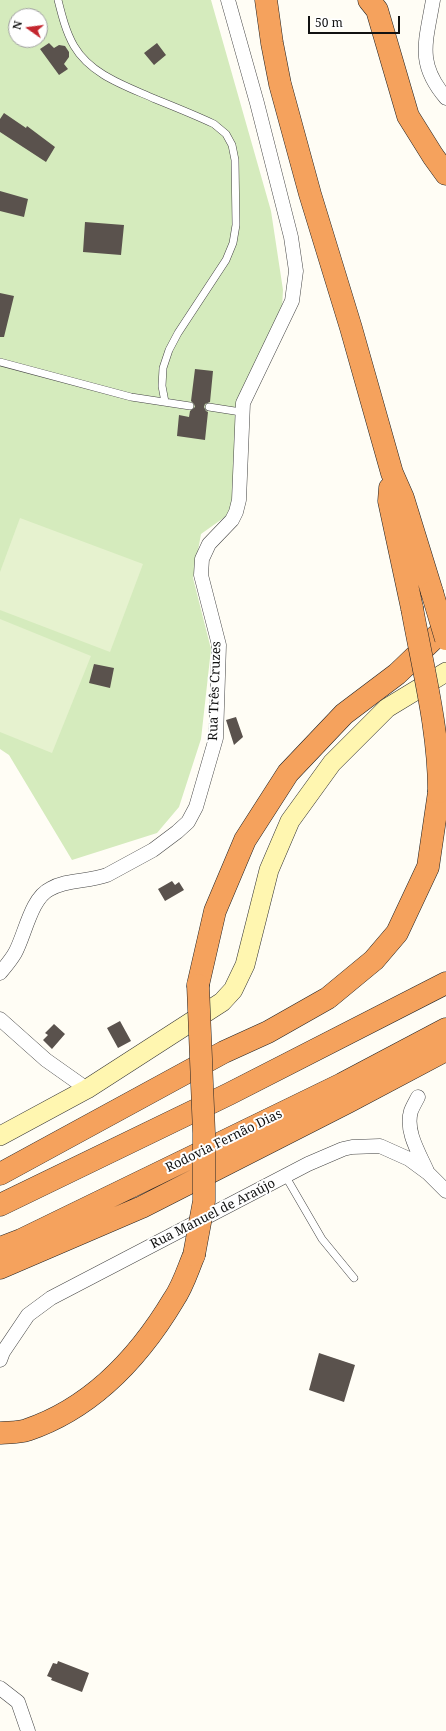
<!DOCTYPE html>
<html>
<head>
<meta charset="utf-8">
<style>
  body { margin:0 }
  #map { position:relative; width:446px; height:1731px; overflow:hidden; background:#fffdf5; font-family:"Noto Serif",serif }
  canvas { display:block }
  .north { position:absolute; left:8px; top:8px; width:40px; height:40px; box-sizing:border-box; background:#fff; border:1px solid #a0a0a0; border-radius:50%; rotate:284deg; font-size:11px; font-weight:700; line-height:16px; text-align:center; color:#111 }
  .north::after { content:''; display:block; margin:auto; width:14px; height:18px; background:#c4262e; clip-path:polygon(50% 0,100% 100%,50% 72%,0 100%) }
  .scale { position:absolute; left:308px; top:16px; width:92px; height:18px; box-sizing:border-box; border:2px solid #111; border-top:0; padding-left:5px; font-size:12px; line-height:14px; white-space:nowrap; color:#111; -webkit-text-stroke:3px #fff; paint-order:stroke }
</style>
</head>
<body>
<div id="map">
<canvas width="446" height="1731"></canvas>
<div class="north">N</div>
<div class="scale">50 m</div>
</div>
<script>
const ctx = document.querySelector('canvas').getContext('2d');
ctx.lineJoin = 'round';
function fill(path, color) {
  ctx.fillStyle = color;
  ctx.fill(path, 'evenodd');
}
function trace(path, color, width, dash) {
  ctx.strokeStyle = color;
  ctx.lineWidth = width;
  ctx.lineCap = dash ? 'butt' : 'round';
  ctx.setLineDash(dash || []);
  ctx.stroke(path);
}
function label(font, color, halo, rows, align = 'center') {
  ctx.font = font + ' "Noto Serif",serif';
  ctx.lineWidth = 4;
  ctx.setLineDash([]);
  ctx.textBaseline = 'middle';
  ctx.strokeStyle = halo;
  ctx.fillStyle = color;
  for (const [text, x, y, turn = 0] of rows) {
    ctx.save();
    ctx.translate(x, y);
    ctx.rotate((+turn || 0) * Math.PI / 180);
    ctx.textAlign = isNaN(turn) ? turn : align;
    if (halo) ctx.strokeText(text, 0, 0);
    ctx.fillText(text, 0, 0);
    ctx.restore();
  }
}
fill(new Path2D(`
  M0,0H211L271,211L283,290L282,308L240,402L235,484L229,514L201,534L193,578L211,649L201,739L179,807L157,833L72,860L9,755L0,749ZM16,16H40V40H16Z`), '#d5ebbd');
fill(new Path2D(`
  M20,518L143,564L110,652L0,610V572Z
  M0,619L91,656L52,753L0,732Z`), '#e6f2cf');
fill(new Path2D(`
  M49,43L54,48L59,45L65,46L69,52V57L64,64L68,69L59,75L40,49Z
  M157,43L166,55L154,65L144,53Z
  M4,113L26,128L27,126L55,147L46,162L0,132V119Z
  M0,191L28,199L24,217L0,211Z
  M85,222L124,225L121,255L83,252Z
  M0,293L14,296L4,337H0Z
  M195,369L213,371L210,402L205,404L204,407L206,411L208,412L205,440L177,436L179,415L189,417L190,411L195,407L194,404L191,401Z
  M94,664L114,668L110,688L89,683Z
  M236,717L243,737L234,745L226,720Z
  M172,881L175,885L179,882L184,890L165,901L158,889Z
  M120,1021L131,1041L118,1048L107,1028Z
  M54,1024L65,1034L52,1049L43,1040L48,1035L45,1033Z
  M319,1353L355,1365L344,1402L309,1390Z
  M58,1661L89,1673L82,1692L51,1680L52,1678L47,1676L53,1663L57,1664Z`), '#5a524d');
const lane = new Path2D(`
  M58,0C62,16 66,32 74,46C91,75 126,86 155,99C175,107 195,115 214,124L226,134L232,145L235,160L236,225L233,243L226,260L178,333L169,350L163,368L162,386L165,402
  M0,362L131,397L190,406
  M209,407L241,412
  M286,1177L322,1239L354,1278`);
const street = new Path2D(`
  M433,0C426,42 416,63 446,98
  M0,973C5,967 11,960 15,953C25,935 31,898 50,889C67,879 88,882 107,875L153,850L177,832L188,822L196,807L216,738L219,645L201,575L202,559L209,544L232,520L236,512L239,500L243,403L292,301L296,271L291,237L257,103L228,0
  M0,1019L46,1060L87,1089
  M418,1097C416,1101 413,1106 411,1111C405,1131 419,1153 427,1171
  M0,1360L3,1352L28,1315L51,1298L308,1164L343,1149L352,1147L380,1146L409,1159L428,1173L446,1191
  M0,1688L18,1702L28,1731`);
const secondary = new Path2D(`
  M0,1136L87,1089L222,1002L233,990L245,965L269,870L290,821L332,763L387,708L446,672`);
const highway = new Path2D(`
  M266,0L272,43L280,84L310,194L351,328L392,473L403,498L432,592
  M369,0L377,10L408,116L433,156L446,174
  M390,488L389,501L412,608
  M198,985L215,911L245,840L288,773L344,714L397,674L446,627
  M0,1174L224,1052L268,1032L328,998L374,960L397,933L428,867L439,792
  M0,1205L229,1094L446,983
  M0,1248L21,1240L342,1084L446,1029
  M0,1268L142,1207L348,1102L446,1050
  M0,1433C9,1432 19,1433 27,1430C92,1408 140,1356 174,1299C183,1286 188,1269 194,1255`);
trace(lane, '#444', 8);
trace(street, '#444', 15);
trace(secondary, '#333', 20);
trace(highway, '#222', 23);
trace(lane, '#fff', 7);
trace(street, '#fff', 14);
trace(secondary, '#fff6b0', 19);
trace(highway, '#f5a25d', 22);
const highwayBridge = new Path2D(`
  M432,592L446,639
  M412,608C423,669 439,730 439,792
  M194,1255L204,1201V1133L198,985`);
trace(highwayBridge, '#222', 23, []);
trace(highwayBridge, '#f5a25d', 22);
label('13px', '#111', '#fff', [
  ["Rua Três Cruzes",215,691,-88],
  ["Rodovia Fernão Dias",224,1141,-26],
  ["Rua Manuel de Araújo",213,1214,-27]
]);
</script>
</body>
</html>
